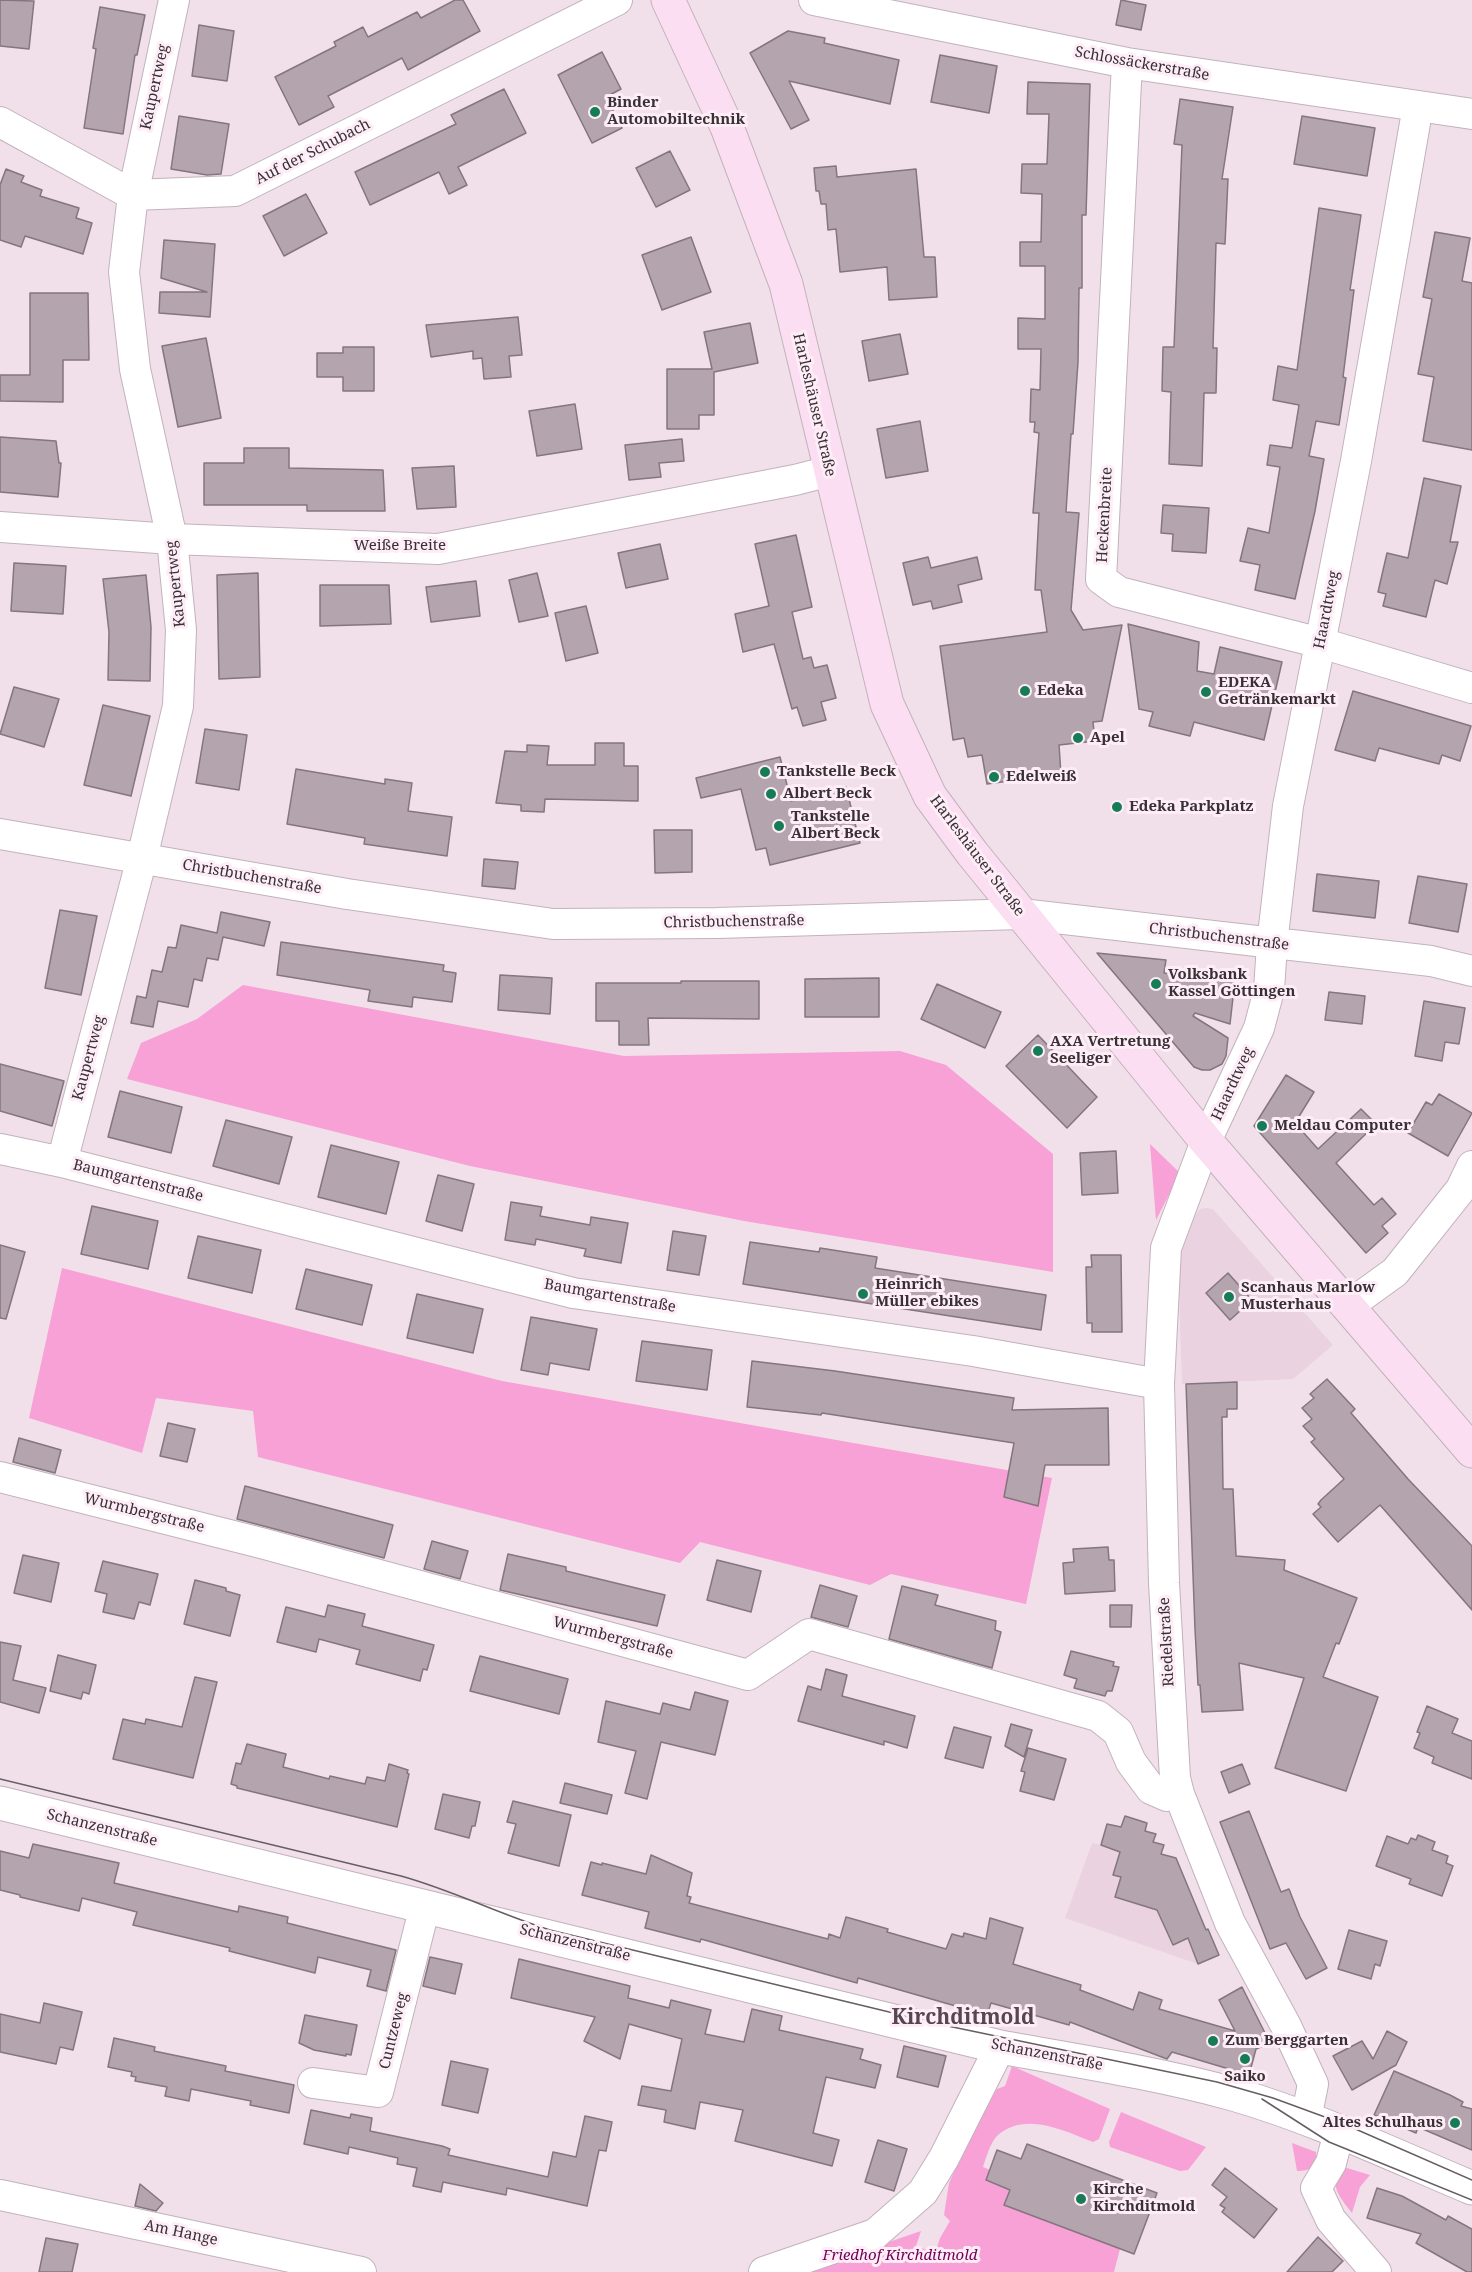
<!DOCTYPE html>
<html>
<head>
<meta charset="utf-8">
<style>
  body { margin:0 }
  canvas { display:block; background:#f1e0e9 }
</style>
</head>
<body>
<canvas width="1472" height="2272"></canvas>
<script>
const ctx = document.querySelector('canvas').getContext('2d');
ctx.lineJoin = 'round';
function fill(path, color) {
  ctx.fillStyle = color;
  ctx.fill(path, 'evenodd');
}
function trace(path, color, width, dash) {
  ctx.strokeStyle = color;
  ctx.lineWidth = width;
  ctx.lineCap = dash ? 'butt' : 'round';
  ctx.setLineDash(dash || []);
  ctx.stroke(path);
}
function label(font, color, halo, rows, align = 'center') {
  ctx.font = font + ' "Noto Serif",serif';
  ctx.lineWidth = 6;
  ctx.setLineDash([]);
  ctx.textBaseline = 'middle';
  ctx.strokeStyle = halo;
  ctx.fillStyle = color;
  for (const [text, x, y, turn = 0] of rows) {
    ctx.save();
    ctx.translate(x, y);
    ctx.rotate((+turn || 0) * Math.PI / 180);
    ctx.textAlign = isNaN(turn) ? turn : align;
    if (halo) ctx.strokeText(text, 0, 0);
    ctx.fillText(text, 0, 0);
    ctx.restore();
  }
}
fill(new Path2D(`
  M1206,1208L1213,1209L1333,1345L1293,1379L1182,1384L1178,1260L1184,1238L1196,1214L1200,1209Z
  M1125,1816L1147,1823L1145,1831L1156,1834L1154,1842L1164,1845L1161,1854L1206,1930L1208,1929L1219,1955L1198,1964L1065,1918L1092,1843L1101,1845L1107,1824L1121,1827Z`), '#ead2e0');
fill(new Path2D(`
  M243,985L624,1056L900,1051L946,1065L1053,1154V1272L744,1221L470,1166L127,1079L141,1043L197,1019Z
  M1150,1144L1180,1173L1156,1220Z
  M62,1268L502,1381L1052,1478L1026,1604L891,1574L870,1585L700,1542L680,1563L258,1457L253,1411L156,1398L142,1453L29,1418Z
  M1012,2066L1110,2109L1099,2139L1093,2142C1064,2131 1024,2110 996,2137C990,2144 986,2158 983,2167L990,2170L986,2181L1010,2190L1004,2205L1120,2249L1114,2272H802L921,2231L916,2246L935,2253L940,2238L950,2221L944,2215L949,2183L972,2132L997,2089L1005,2086Z
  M1121,2112L1206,2147L1188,2170L1180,2171L1110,2147L1109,2142Z
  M1292,2143L1316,2152C1318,2167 1310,2171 1297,2171Z
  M1347,2168L1370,2175L1360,2187L1352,2213C1341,2199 1324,2180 1347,2168Z`), '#f7a1d7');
const building = new Path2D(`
  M0,0L34,1L29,49L0,46Z
  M455,0H463L480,31L408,70L402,58L328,96L334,107L299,125L275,77L336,46L334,42L363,27L368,37L417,12L421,18Z
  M1121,0L1146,5L1141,30L1116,25Z
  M100,7L145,15L137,55H135L123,134L84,128L96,49L93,48Z
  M199,25L234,31L227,81L192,76Z
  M788,31L825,38L824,43L899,60L890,104L789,81L809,120L791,129L750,53Z
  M602,52L621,89L606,97L622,128L592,143L558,75Z
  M940,55L997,66L989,113L931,102Z
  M1028,82L1090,84L1086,215H1082V288H1079L1078,362L1073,434H1071L1066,512L1079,513L1071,610L1083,630L1122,625L1102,721L1093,722L1095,741L1059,745L1061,774L987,784L982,755L968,757L964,738L953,740L940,646L1047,632L1041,590H1035L1039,513H1033L1039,433L1034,432L1035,422H1030L1031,389L1040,390L1041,349H1018V318L1045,319V266H1020V242H1041L1042,194L1021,193L1022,164H1047L1049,114H1027Z
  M504,89L526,133L458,167L467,185L449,194L439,172L370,205L355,172L456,124L451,115Z
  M1180,99L1233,107L1222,179H1228L1225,244L1216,243L1213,348H1217L1216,393H1204L1202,466L1169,464L1171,392L1162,391L1163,347H1174L1182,145L1174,144Z
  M179,116L229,124L221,174L207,175L171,169Z
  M1302,116L1375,128L1367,176L1294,164Z
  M670,151L690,190L656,207L636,168Z
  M836,166L837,177L916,169L924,257H935L937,297L889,300L887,267L840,272L836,229L828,230L826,204H821L819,191H816L814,168Z
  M6,169L24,176L21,182L42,190L40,196L79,208L76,218L92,223L83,254L25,236L21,247L0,240V185Z
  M306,194L327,233L284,256L263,216Z
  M1319,208L1361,215L1350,290H1354L1343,377L1346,378L1339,425L1316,421L1309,456L1324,459L1315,511L1295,599L1255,590L1260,565L1240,561L1248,528L1269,533L1280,467L1267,465L1270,445L1292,448L1299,405L1273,400L1278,366L1297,370Z
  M1435,232L1470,238L1462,281L1472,283V450L1423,441L1434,377L1418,374L1432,299L1423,297Z
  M691,237L711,292L662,310L642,255Z
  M164,240L215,244L210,317L159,313L160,292H207L161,278Z
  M30,293H88L89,360H63V402L0,401V375H30Z
  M518,317L522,355L509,356L511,377L484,379L482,358L473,359V351L431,357L426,325Z
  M750,323L758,363L714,372V415H699V429H667V369H712L704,332Z
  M900,334L908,374L869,381L862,341Z
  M206,338L221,418L178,427L162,346Z
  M343,347H374V391H343V377H317V353H343Z
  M575,404L582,449L537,456L529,411Z
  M920,421L928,471L886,478L877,429Z
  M0,437L56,441L59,463H61L58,497L0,492Z
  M682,439L684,461L659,463L661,477L629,480L625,445Z
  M244,448H289V468L383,470L385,511H307V505H204V463H244Z
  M454,466L456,507L417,509L412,468Z
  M1424,478L1461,486L1450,542H1458L1447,584L1435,580L1426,617L1383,606L1386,594L1378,592L1387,553L1408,558Z
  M1163,505L1209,508L1206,553L1172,551L1173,534L1161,533Z
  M796,535L812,607L792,612L803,659L811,657L814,668L827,665L836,698L821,702L826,720L803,726L797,707L792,709L774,644L743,652L735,614L769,606L755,544Z
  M660,544L668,579L626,588L618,553Z
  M928,557L931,568L977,557L982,579L958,585L962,602L933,609L931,601L913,605L903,563Z
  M14,563L66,566L63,614L11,611Z
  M258,573L260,677L219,679L217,575Z
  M537,573L548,616L519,622L509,580Z
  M146,575L151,627L150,681L108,680L109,632L103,579Z
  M476,581L480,616L431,622L426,587Z
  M320,585H389L391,624L320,626Z
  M586,606L598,653L566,661L555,613Z
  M1128,624L1199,642L1197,671L1214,674L1220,647L1282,662L1264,740L1194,722L1190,736L1149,726L1153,712L1139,709Z
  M14,687L59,699L44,747L0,734Z
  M1353,691L1471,726L1460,761L1442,755L1439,764L1379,748L1375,761L1335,750Z
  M103,705L150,716L131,796L84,785Z
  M205,729L247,735L239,790L196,783Z
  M595,743H624V766H638V801L545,799L544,812L521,811V805L496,803L505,751L527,752V745L549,746L547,765H595Z
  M780,757L791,801L846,787L860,843L770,865L766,848L756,850L741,789L701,798L696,778Z
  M296,769L385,784V779L412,783L408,811L452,817L447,856L364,844L365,838L287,824Z
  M654,830H692V872L655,873Z
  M484,859L518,862L515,889L482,886Z
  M1317,874L1379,881L1375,918L1313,911Z
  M1418,876L1467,884L1458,932L1409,923Z
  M60,910L97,916L81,995L45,988Z
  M221,912L270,922L264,946L223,937L218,960L207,958L202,981L194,979L188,1007L158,1001L153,1027L131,1023L137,996L146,998L152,970L162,972L168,947L176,948L181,925L217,933Z
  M281,942L444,965L443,971L456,973L452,1002L413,997L412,1007L368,1001L370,990L277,975Z
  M1097,953L1166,960L1164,973L1235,980L1230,1024L1195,1013L1193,1016L1228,1038L1226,1056L1222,1064L1210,1070H1202L1194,1067Z
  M500,975L552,978L550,1014L498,1010Z
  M879,978V1017H805V979Z
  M681,981H759V1019L648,1018L649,1045H619V1021H596V983H681Z
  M937,984L1001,1012L985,1048L921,1019Z
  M1329,992L1365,996L1362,1024L1325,1020Z
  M1424,1001L1465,1008L1459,1044L1445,1042L1442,1061L1415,1056Z
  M1038,1035L1097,1097L1067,1128L1006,1066Z
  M0,1064L64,1081L52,1126L0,1111Z
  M1286,1075L1314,1092L1295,1123L1318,1149L1361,1109L1376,1124L1336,1163L1374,1205L1382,1198L1396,1214L1382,1226L1388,1233L1366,1253L1254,1126Z
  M120,1091L182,1107L171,1153L108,1137Z
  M1439,1094L1472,1113L1448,1156L1408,1133L1426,1102L1432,1105Z
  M226,1120L292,1137L279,1184L213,1166Z
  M331,1145L399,1162L386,1214L318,1197Z
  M1116,1151L1118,1193L1082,1195L1080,1153Z
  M438,1175L474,1184L462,1231L426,1221Z
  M511,1202L542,1207L540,1216L590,1225L591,1217L628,1223L621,1263L584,1256L586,1249L536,1239L535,1245L505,1240Z
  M92,1206L158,1221L148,1269L81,1254Z
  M673,1231L706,1236L699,1275L667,1270Z
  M198,1236L261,1250L252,1293L188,1278Z
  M750,1242L819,1252L820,1248L877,1257L875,1268L1046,1295L1041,1330L743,1284Z
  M0,1245L25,1252L6,1319L0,1318Z
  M1091,1255H1121L1122,1332H1092V1323H1087L1086,1267H1092Z
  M306,1269L372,1285L362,1325L296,1309Z
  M1228,1273L1252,1300L1230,1320L1206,1293Z
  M417,1294L483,1309L473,1353L407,1338Z
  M531,1317L597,1329L589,1370L550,1363L548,1375L521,1370Z
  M642,1341L712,1350L707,1390L636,1381Z
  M752,1361L835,1371L1014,1398L1012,1410L1108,1408L1109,1465H1045L1038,1506L1004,1497L1014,1443L822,1413L821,1415L747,1407Z
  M1327,1379L1355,1409L1351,1413L1408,1479L1472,1546V1610L1380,1505L1338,1542L1313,1514L1321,1507L1318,1504L1321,1500L1344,1479L1311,1442L1315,1439L1303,1426L1312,1419L1302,1408L1314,1398L1310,1394Z
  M1237,1382V1409H1227V1417H1222L1223,1489H1233L1236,1556L1285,1560L1284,1570L1357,1598L1339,1644L1336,1643L1323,1677L1378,1697L1346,1791L1275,1768L1304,1678L1239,1663L1243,1710L1202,1712L1200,1685H1198L1195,1629L1186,1384Z
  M168,1423L195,1429L187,1462L160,1456Z
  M19,1438L61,1450L55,1473L13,1462Z
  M245,1486L393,1525L384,1558L237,1519Z
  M432,1541L468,1551L460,1579L424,1569Z
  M1108,1547L1109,1560H1114L1115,1591L1065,1594L1063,1563L1074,1562L1073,1549Z
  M508,1554L566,1567V1571L665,1595L657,1626L500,1590Z
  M23,1555L59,1563L51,1602L14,1593Z
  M717,1560L761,1571L751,1612L707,1600Z
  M103,1561L158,1574L150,1605L139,1602L134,1619L103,1612L107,1594L95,1591Z
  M195,1580L226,1588V1591L240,1595L230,1636L184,1624Z
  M820,1585L857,1596L848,1627L811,1617Z
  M902,1586L938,1595L935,1605L996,1621L995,1630L1001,1632L992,1668L889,1639Z
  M328,1605L365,1614L362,1626L434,1645L427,1670L423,1669L420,1681L356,1664L360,1650L319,1639L316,1652L277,1642L286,1607L325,1617Z
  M1110,1605H1132L1131,1627H1110Z
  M0,1642L21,1646L13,1680L46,1688L39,1713L0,1702Z
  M1071,1651L1114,1662L1113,1666L1119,1667L1112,1691H1107L1105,1696L1074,1688L1077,1679L1064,1675Z
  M58,1655L96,1665L89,1694L83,1692L81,1699L50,1691Z
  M480,1656L568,1679L559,1714L470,1691Z
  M826,1669L847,1675L842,1696L915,1716L907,1748L884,1741V1745L798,1721L808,1686L821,1690Z
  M195,1677L217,1682L193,1778L113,1759L123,1719L145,1724L146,1719L182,1727Z
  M695,1692L728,1701L715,1755L661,1742L647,1799L625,1793L636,1751L598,1742L606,1701L660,1714L663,1703L690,1710Z
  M1427,1706L1458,1719L1452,1733L1472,1741V1779L1432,1763L1434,1757L1414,1748L1420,1733L1417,1732Z
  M1011,1724L1032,1730L1024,1757L1005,1746Z
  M954,1727L991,1737L983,1768L945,1758Z
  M247,1744L286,1754L283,1767L329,1779L330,1776L365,1784L367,1777L385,1781L389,1764L408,1770L407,1773L409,1774L397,1827L237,1788V1786L231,1784L236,1763L241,1764Z
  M1028,1748L1066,1759L1054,1800L1020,1791L1025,1772L1021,1771Z
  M1242,1764L1250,1784L1229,1793L1221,1772Z
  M565,1783L612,1795L607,1814L560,1803Z
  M443,1794L480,1802L475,1826H472L469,1838L435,1829Z
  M513,1801L571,1815L559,1866L508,1853L516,1824L507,1822Z
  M1249,1811L1281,1892L1289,1889L1300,1917L1327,1968L1306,1979L1286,1943L1270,1949L1220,1822Z
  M1125,1816L1147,1823L1145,1831L1156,1834L1153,1842L1164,1845L1161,1854L1176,1858L1206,1930L1208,1929L1219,1955L1198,1964L1188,1938L1173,1945L1157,1910L1115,1897L1121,1877L1113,1875L1120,1852L1101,1845L1107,1824L1121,1827Z
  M1418,1835L1435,1842L1432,1850L1448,1856L1446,1863L1453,1866L1442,1896L1409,1884L1411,1879L1376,1866L1387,1836L1408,1844L1411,1838L1416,1840Z
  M33,1844L119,1863L114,1883L238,1912L239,1906L288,1917L287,1923L396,1950L386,1991L367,1986L371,1970L318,1957L315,1973L229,1951L230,1948L133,1925L137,1912L82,1898L79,1911L20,1897V1895L0,1890V1851L29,1858Z
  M651,1855L692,1873L687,1896L691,1897L689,1903L828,1939L829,1934L840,1938L846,1917L888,1929L887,1932L946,1949L952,1934L963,1937L964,1933L986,1939L990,1918L1023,1928L1013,1964L1081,1985L1080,1990L1133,2010L1139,1992L1162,2000L1159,2009L1235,2031L1219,2000L1242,1987L1270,2043L1256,2049L1249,2075L1172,2052L1167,2059L1070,2022L1069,2025L991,2003L987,2015L858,1978L857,1983L701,1939L700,1942L645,1928L649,1912L582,1895L591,1862L602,1865V1863L646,1874Z
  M1349,1930L1387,1941L1380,1966L1375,1964L1371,1979L1338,1969Z
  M430,1957L462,1964L455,1994L423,1986Z
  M519,1959L630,1986L628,1998L669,2008L671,2000L711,2010L705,2034L744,2042L752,2009L782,2016L779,2030L863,2049L860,2059L881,2065L875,2088L826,2077L813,2133L839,2140L832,2166L735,2141L743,2110L700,2102L695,2129L664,2122L666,2110L638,2105L642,2086L671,2091L682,2039L629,2024L620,2059L584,2041L595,2017L511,1998Z
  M44,2003L82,2012L73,2050L60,2047L56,2064L0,2052V2014L40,2023Z
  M305,2015L357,2025L351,2055L346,2054V2056L314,2050L299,2043Z
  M1387,2031L1407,2042L1396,2065L1352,2090L1333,2056L1362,2041L1373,2059Z
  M114,2038L155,2047L154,2051L226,2066L225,2071L294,2085L289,2113L250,2105L251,2101L191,2089L189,2101L165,2096L167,2087L135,2081L136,2077L131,2076L132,2072L108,2067Z
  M904,2046L946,2056L938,2087L897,2077Z
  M451,2061L488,2069L478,2113L442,2105Z
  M1394,2071L1450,2095L1463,2102L1461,2106L1472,2109V2150L1418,2127L1416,2133L1374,2115Z
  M311,2110L350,2118L351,2114L372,2118L370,2131L442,2146L450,2149L448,2155L548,2177L553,2152L576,2157L585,2116L612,2122L606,2151L599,2150L587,2206L507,2188L506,2195L443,2182L441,2192L413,2186L417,2168L397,2164L398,2158L349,2147L348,2154L304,2144Z
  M878,2140L907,2149L894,2191L865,2182Z
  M1027,2144L1157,2193L1134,2254L1004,2205L1010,2190L986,2180L997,2150L1021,2159Z
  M1225,2168L1277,2209L1254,2238L1222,2212L1225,2208L1220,2205L1227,2197L1212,2185Z
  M140,2184L163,2203L156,2211L135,2206Z
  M1377,2188L1402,2196L1446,2220L1448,2216L1472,2229V2272H1467L1416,2243L1421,2234L1367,2218Z
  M1318,2237L1343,2261L1332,2272H1287Z
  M46,2238L78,2244L72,2272H39Z`);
fill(building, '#b4a4ae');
trace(building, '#84757e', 1.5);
const minor = new Path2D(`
  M814,0L1127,63L1472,114
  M1127,63L1101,579L1119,592L1321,643L1472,688
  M0,122L133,195L235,191L617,0
  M0,527L172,539L438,549L795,480L830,471
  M0,834L347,894L553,924L717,923L1021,914L1431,961L1472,971
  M0,1149L62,1162L573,1293L973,1351L1159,1384
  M62,1162L142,858L178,706L181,630L172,539L135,369L124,272L133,195L174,0
  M1348,1306L1395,1272L1461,1189L1472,1166
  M0,1477L261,1543L748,1675L809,1634L1098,1716L1118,1732L1131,1762L1151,1789L1167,1796L1179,1794
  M313,2083L378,2092L425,1906
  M1306,2119L1313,2084L1286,2026L1230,1923L1179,1794L1175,1778L1164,1583L1159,1384L1166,1248L1206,1141L1259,1028L1269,990L1272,944L1288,806L1356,461L1418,106
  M1339,2132L1331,2163L1316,2188L1331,2220L1376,2272
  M0,2195L361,2272
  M764,2272L875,2234L923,2192L944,2158L1000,2047`);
const tertiary = new Path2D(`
  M0,1803L1000,2047C1078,2061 1157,2073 1233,2094C1316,2118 1393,2155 1472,2188`);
const secondary = new Path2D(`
  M668,0L727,127L786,284L887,704L930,796L972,853L1206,1141L1472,1451`);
trace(minor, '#c2b2bc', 32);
trace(tertiary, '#c2b2bc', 35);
trace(secondary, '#c2b2bc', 35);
trace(minor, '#fff', 30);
trace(tertiary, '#fff', 33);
trace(secondary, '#fbdef1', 33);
trace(new Path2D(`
  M0,1779L401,1876C452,1890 499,1914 550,1930L943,2025L1217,2082L1273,2098L1344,2124L1472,2180
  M1262,2099L1329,2142L1472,2200`), '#675e62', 1.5);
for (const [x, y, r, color] of [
  [595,112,6,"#157c56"],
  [1025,691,6,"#157c56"],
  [1206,692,6,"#157c56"],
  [1078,738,6,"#157c56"],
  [765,772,6,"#157c56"],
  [994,777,6,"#157c56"],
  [771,794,6,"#157c56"],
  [1117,807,6,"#157c56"],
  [779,826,6,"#157c56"],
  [1156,984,6,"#157c56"],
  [1038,1051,6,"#157c56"],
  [1262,1126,6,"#157c56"],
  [863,1294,6,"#157c56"],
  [1229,1297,6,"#157c56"],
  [1213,2041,6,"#157c56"],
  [1245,2059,6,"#157c56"],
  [1455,2123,6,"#157c56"],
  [1081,2199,6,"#157c56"]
]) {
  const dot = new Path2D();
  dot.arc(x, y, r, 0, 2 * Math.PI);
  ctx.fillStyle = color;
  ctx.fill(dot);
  trace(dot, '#feedf7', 2);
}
label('15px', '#373134', '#feedf7', [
  ["Schlossäckerstraße",1142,64,10],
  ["Kaupertweg",155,87,-78],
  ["Auf der Schubach",313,152,-27],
  ["Harleshäuser Straße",814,405,77],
  ["Heckenbreite",1105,515,-87],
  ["Weiße Breite",400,546],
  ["Kaupertweg",176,584,-96],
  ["Haardtweg",1327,610,-79],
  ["Harleshäuser Straße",977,856,53],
  ["Christbuchenstraße",252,877,10],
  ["Christbuchenstraße",734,922,-1],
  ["Christbuchenstraße",1219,937,7],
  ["Kaupertweg",89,1058,-75],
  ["Haardtweg",1233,1084,-65],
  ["Baumgartenstraße",138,1181,14],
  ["Baumgartenstraße",610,1296,10],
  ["Wurmbergstraße",144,1513,14],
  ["Wurmbergstraße",613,1638,15],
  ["Riedelstraße",1167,1642,-93],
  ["Schanzenstraße",102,1828,14],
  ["Schanzenstraße",575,1943,14],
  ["Cuntzeweg",394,2031,-76],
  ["Schanzenstraße",1047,2055,11],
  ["Am Hange",181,2233,12]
]);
label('bold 15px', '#373134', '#feedf7', [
  ["Binder",607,103],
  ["Automobiltechnik",607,120],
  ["EDEKA",1218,683],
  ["Getränkemarkt",1218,700],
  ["Edeka",1037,691],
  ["Apel",1090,738],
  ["Tankstelle Beck",777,772],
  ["Edelweiß",1006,777],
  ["Albert Beck",783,794],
  ["Edeka Parkplatz",1129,807],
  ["Tankstelle",791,817],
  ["Albert Beck",791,834],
  ["Volksbank",1168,975],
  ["Kassel Göttingen",1168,992],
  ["AXA Vertretung",1050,1042],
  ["Seeliger",1050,1059],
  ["Meldau Computer",1274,1126],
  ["Heinrich",875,1285],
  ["Müller ebikes",875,1302],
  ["Scanhaus Marlow",1241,1288],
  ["Musterhaus",1241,1305],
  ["Zum Berggarten",1225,2041],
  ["Saiko",1245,2077,"center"],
  ["Altes Schulhaus",1443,2123,"right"],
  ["Kirche",1093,2190],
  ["Kirchditmold",1093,2207]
], 'left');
label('italic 15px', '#710056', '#feedf7', [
  ["Friedhof Kirchditmold",900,2256]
]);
label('bold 21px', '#55474f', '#feedf7', [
  ["Kirchditmold",963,2018]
]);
</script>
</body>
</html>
